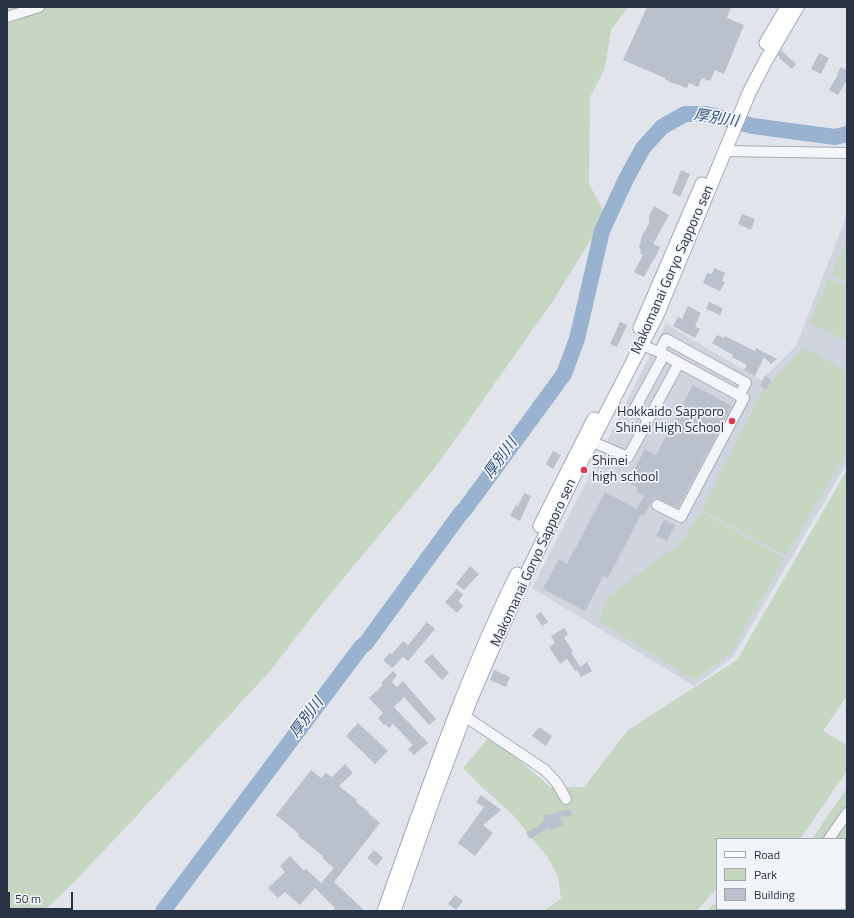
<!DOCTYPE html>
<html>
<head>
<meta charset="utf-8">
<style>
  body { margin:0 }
  #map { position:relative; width:854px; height:918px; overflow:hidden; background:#e1e5eb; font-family:"Titillium Web",sans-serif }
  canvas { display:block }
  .frame { position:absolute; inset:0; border:8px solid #273245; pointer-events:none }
  .legend { position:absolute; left:716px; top:838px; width:130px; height:72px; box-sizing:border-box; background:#f1f4f8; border:1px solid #a0a6b0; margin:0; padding:5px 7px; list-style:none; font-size:12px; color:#273245 }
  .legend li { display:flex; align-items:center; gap:8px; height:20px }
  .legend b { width:20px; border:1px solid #a0a6b0 }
  .scale { position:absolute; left:8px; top:892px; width:65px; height:18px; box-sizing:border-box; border:2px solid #273245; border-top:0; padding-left:5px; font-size:12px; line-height:14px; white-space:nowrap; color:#273245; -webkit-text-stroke:3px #f1f4f8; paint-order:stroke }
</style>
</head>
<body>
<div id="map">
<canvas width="854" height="918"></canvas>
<div class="frame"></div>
<ul class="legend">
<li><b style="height:5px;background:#fff"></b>Road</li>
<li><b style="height:11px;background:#c6d6c1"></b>Park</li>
<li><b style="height:11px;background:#bac1cc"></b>Building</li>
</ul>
<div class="scale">50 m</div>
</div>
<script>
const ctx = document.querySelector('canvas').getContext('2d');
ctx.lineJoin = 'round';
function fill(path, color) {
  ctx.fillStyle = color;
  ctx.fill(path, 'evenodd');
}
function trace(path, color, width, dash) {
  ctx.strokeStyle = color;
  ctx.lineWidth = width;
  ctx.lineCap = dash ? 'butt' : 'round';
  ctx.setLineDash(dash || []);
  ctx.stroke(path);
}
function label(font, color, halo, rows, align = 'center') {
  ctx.font = font + ' "Titillium Web","Noto Sans JP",sans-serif';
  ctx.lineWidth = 3.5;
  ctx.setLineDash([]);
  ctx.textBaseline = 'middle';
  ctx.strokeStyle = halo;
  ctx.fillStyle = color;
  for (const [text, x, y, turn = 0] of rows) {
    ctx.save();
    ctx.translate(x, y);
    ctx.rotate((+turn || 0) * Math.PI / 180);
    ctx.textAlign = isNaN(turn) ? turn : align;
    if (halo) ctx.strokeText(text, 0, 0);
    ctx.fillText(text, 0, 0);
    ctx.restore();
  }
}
fill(new Path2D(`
  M847,214V463L733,657L694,686L532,588L666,324L761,380L796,346Z`), '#cfd4de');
fill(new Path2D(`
  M7,7H628L611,30L605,68L590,97L589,184L606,215L551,304L434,469L313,615L271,670L127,826L74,882L44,911H7Z
  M847,239V281L831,275Z
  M829,278L847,286V340L809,324Z
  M804,347L847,372V452L786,556L702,510L761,393Z
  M847,470V696L823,731L847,745V771L800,839H717V888L697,911H535H544L561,899L558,876L546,855L512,814L483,788L463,768L491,735L550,787H584L628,730L737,660Z
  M701,512L785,558L730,654L694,680L599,622L608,596L680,543Z
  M847,788V911H707L717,901V909H845V839H812Z`), '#c6d6c1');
trace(new Path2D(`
  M163,911L361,647L366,643L461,513L465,509L564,374L577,339L602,231L626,179L643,148L662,127L685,114H706L753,126L835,137L847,134`), '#98b2cf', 16);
fill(new Path2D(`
  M647,7H731L727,18L744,25L724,74L715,70L710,81L702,78L698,87L689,83L687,88L670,82L665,79V78L623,60Z
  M781,50L796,64L792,69L779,58L780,57L778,55Z
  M819,53L829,58L821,74L811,69Z
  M841,67L847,70V80L838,95L829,90L838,74H837Z
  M681,170L690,174L680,197L672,193Z
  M654,206L669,215L653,244L660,247L654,260H653L644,277L634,272L643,255L640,253L641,249L639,248L642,236L649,224V216Z
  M742,214L755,219L751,230L738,224Z
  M714,268L725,273L722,281L725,282L720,291L703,283L707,273L712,274Z
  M709,302L723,308L720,315L706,309Z
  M688,306L701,313L695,326L700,329L695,338L673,326L678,317L682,319Z
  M620,322L627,325L617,347L610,344Z
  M717,335L724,338L725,336L755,351L756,348L777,359L771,364L764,357L755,376L744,370L747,365L732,357L733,355L712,343Z
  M765,376L771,380L766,390L760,386Z
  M693,385L732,406L678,508L654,497L644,516L641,515L608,578L603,576L585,611L543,589L559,559L567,564L605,492L637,509L644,496L636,492L638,488L628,482L645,449L656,455Z
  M553,451L561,455L553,469L546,464Z
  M524,493L531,496L520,521L510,516L516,505L518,506Z
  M664,520L675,525L667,541L656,536Z
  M470,566L479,574L464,590L456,584Z
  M457,589L463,595L458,601L463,606L457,613L445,602Z
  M541,612L548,622L542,626L535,616Z
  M427,622L435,629L408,661L403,657L392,668L383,660L390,653L392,654L403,641L408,645Z
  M564,628L568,634L564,638L573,651L571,652L580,667L587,662L592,671L581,677L577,670L575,671L567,659L560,664L549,647L555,643L551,636Z
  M432,654L449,673L442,680L424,661Z
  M494,670L510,677L506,687L490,680Z
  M393,671L397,675L392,682L397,687L403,681L436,719L429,725L404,697L394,707L428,743L414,755L408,749L413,745L393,724L389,728L385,724L384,725L378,718L383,713L369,698L383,685L381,683Z
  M358,723L388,751L375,764L346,736Z
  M539,727L552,736L546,746L532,736Z
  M345,764L353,773L339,786L357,800L356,802L369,812L368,813L380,823L334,882L365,911H332L335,908L315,888L300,905L285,892L278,898L268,888L285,872L280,866L290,856L304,871L306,869L321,883L334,868L322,858L324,857L298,836L299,834L276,815L311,770L321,778L326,773L332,777Z
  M481,795L501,810L483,825L493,833L475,856L458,843L484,807L476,802Z
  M571,809V816L560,817L564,825L549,831L548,828L530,839L526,833L545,821L543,816L549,814L550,815L563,810Z
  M374,850L383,858L376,866L367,858Z
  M455,895L463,901L456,910L448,904Z`), '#bac1cc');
const minor = new Path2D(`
  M7,17L39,7
  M724,151L847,153
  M642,345L659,352L744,398L681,517L657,505
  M659,352L666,339L746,383L739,396
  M649,418L634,410L664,355
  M593,442L628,457L679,363
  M460,713L545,770L557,783L566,799
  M829,839L847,813
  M804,909L807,911
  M776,911L778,909`);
const major = new Path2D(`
  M766,43L787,7
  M640,328L702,184
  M540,526L594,419
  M384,911C425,797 463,683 517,574
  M394,911L434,797L470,701L492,650L525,577L579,466L658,313L749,93L765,62L797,7`);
trace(minor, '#a5acb6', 12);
trace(major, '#9fa9b8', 15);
trace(minor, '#f4f6f9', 10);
trace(major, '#fff', 13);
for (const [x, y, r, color] of [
  [732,421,4,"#de3950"],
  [584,470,4,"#de3950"]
]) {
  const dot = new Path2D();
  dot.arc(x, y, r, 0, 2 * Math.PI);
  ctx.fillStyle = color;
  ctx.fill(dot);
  trace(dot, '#f1f4f8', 1.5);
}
label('14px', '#273245', '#f1f4f8', [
  ["Makomanai Goryo Sapporo sen",673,270,-66],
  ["Makomanai Goryo Sapporo sen",534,563,-65]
]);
label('14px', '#273245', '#f1f4f8', [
  ["Hokkaido Sapporo",724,413],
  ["Shinei High School",724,429],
  ["Shinei",592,462,"left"],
  ["high school",592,478,"left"]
], 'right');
label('italic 15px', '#2c507e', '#f1f4f8', [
  ["厚別川",716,119,9],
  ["厚別川",501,459,-54],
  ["厚別川",307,718,-53]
]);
</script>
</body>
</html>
